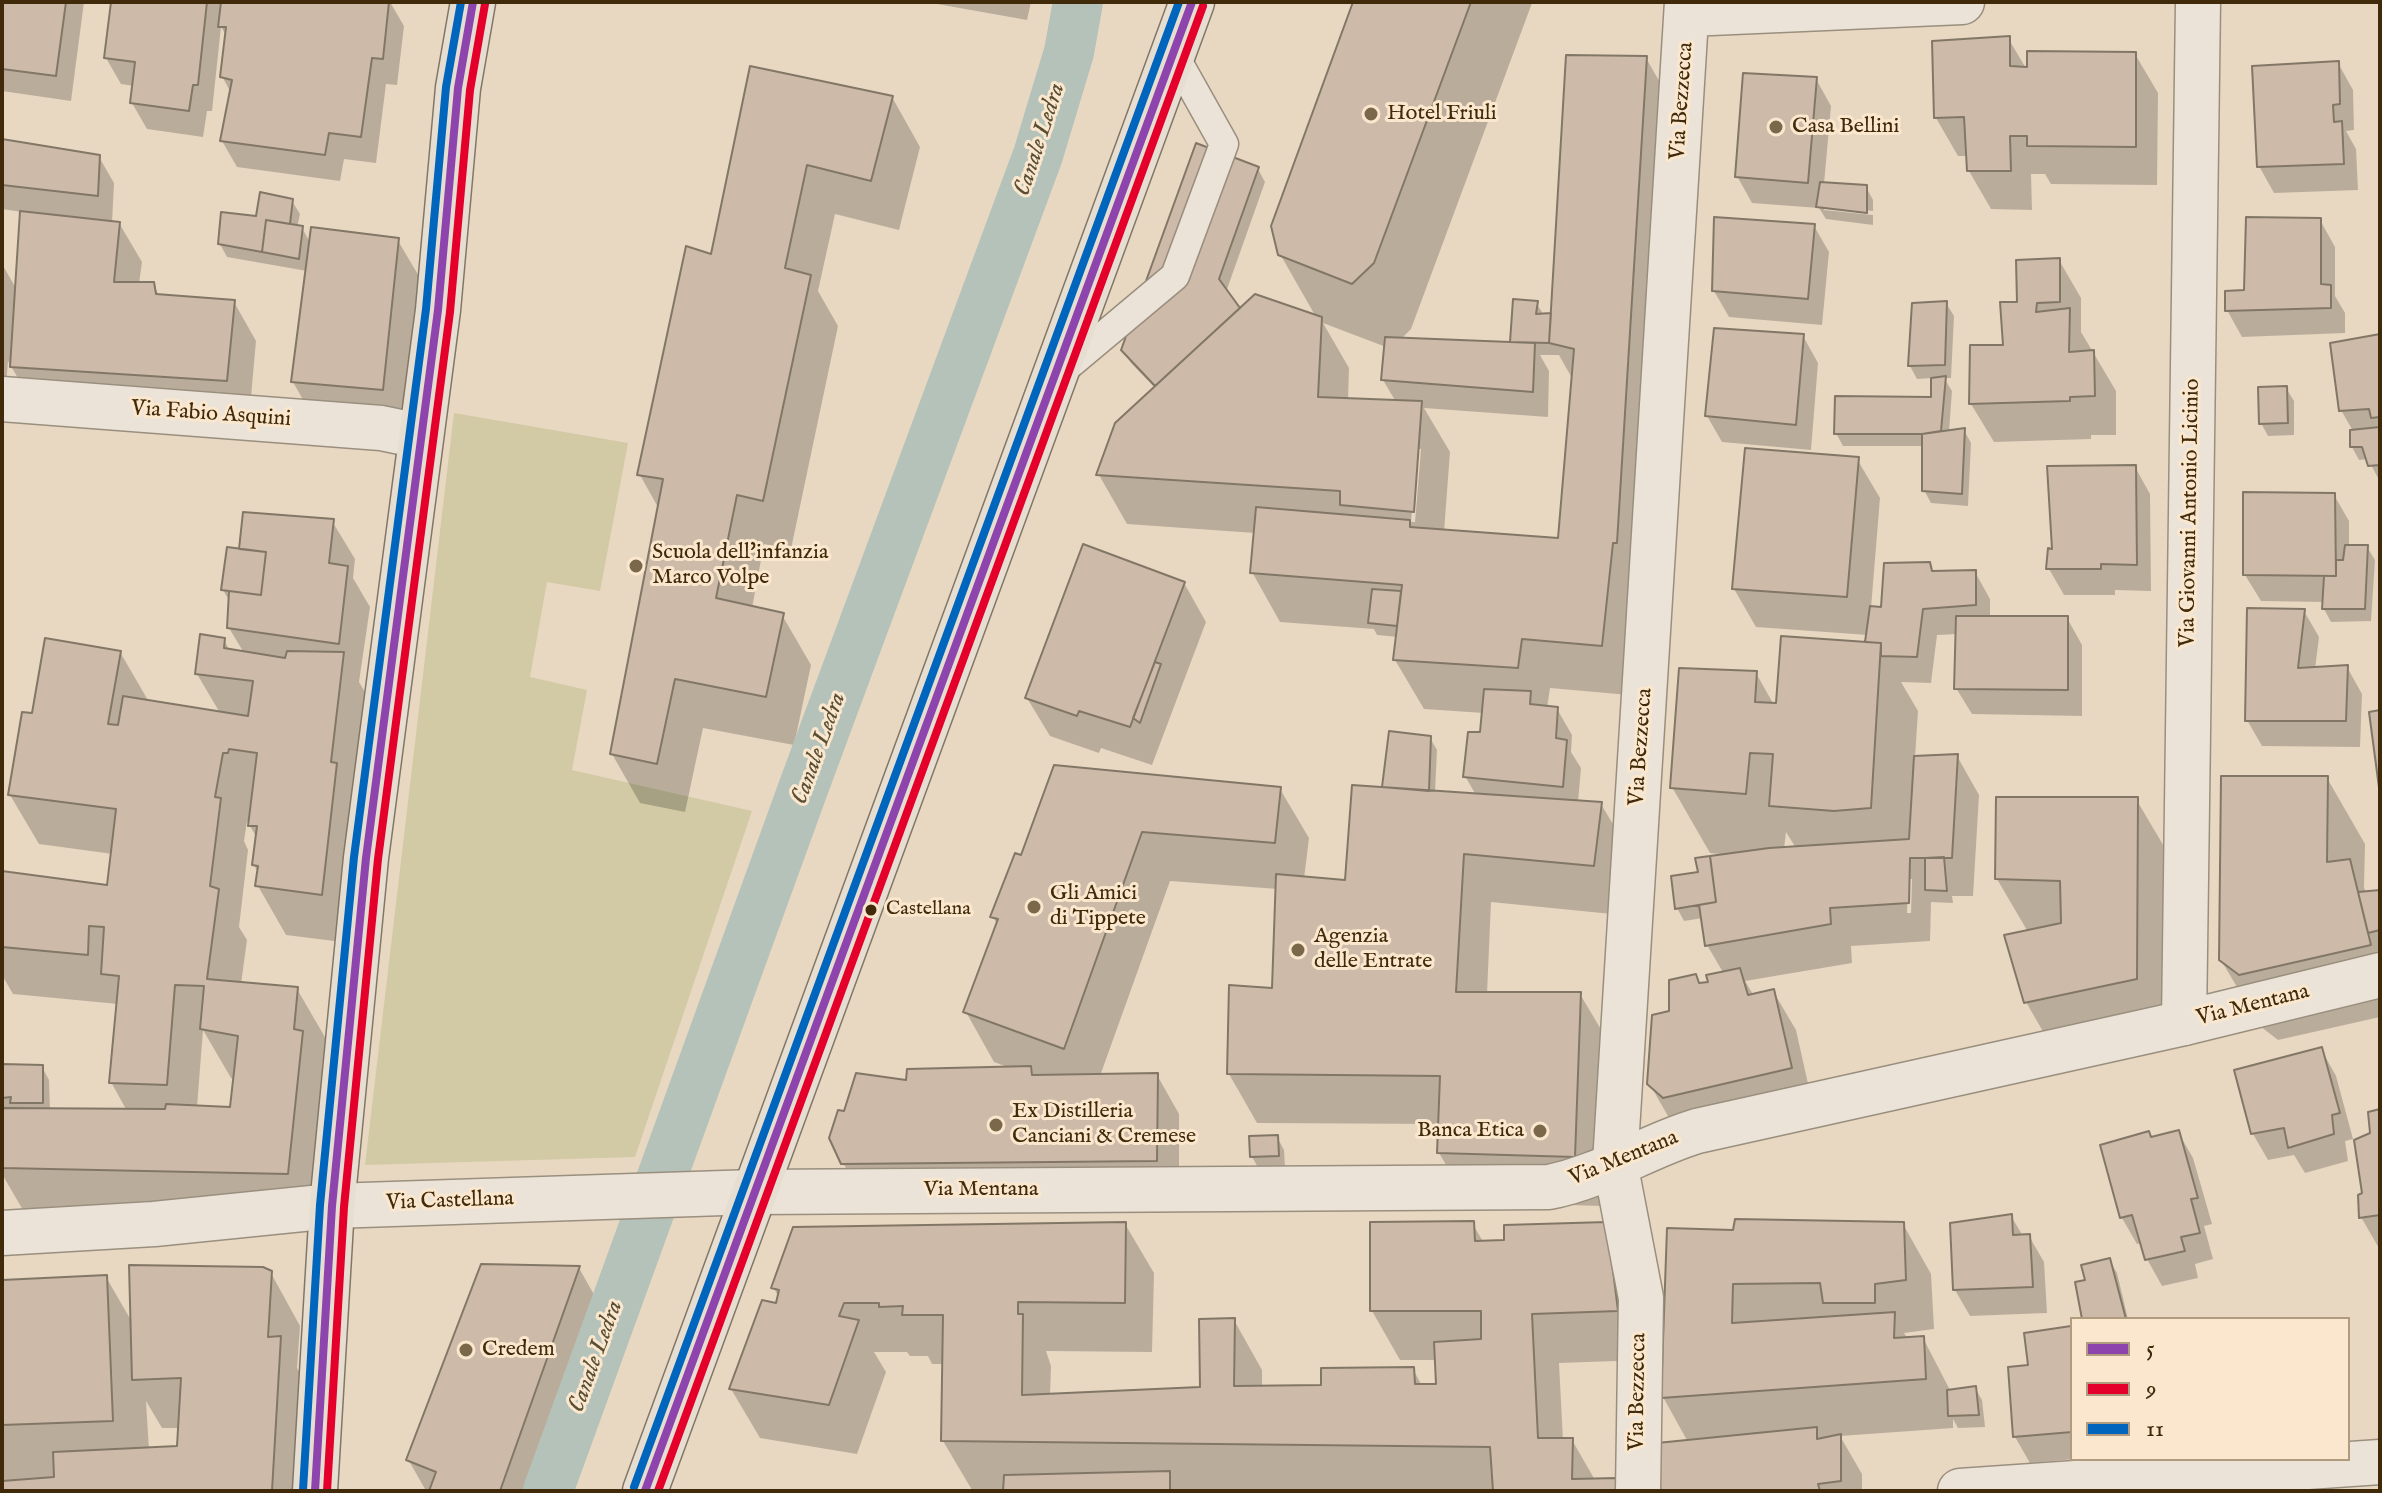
<!DOCTYPE html>
<html>
<head>
<meta charset="utf-8">
<style>
  body { margin:0 }
  #map { position:relative; width:2382px; height:1493px; overflow:hidden; background:#e8d8c2; font-family:"IM FELL English",serif }
  canvas { display:block }
  .frame { position:absolute; inset:0; border:4px solid #412a09; pointer-events:none }
  .legend { position:absolute; left:2070px; top:1317px; width:280px; height:144px; box-sizing:border-box; background:#fae7ce; border:2px solid #b09b7f; margin:0; padding:10px 14px; list-style:none; font-size:24px; color:#412a09 }
  .legend li { display:flex; align-items:center; gap:16px; height:40px }
  .legend b { width:40px; border:2px solid #b09b7f }
</style>
</head>
<body>
<div id="map">
<canvas width="2382" height="1493"></canvas>
<div class="frame"></div>
<ul class="legend">
<li><b style="height:10px;background:#8e44ad"></b>5</li>
<li><b style="height:10px;background:#e4002b"></b>9</li>
<li><b style="height:10px;background:#0065bd"></b>11</li>
</ul>
</div>
<script>
const ctx = document.querySelector('canvas').getContext('2d');
ctx.lineJoin = 'round';
function fill(path, color) {
  ctx.fillStyle = color;
  ctx.fill(path, 'evenodd');
}
function trace(path, color, width, dash) {
  ctx.strokeStyle = color;
  ctx.lineWidth = width;
  ctx.lineCap = dash ? 'butt' : 'round';
  ctx.setLineDash(dash || []);
  ctx.stroke(path);
}
function label(font, color, halo, rows, align = 'center') {
  ctx.font = font + ' "IM FELL English",serif';
  ctx.lineWidth = 6;
  ctx.setLineDash([]);
  ctx.textBaseline = 'middle';
  ctx.strokeStyle = halo;
  ctx.fillStyle = color;
  for (const [text, x, y, turn = 0] of rows) {
    ctx.save();
    ctx.translate(x, y);
    ctx.rotate((+turn || 0) * Math.PI / 180);
    ctx.textAlign = isNaN(turn) ? turn : align;
    if (halo) ctx.strokeText(text, 0, 0);
    ctx.fillText(text, 0, 0);
    ctx.restore();
  }
}
fill(new Path2D(`
  M454,413L628,443L600,591L547,582L530,677L587,690L572,770L752,811L635,1157L365,1165Z`), '#d1caa4');
fill(new Path2D(`
  M2,2H84L71,101L2,91Z
  M113,2H219L222,8L223,2H390L404,26L397,85L386,84L376,163L344,159L340,181L237,167L222,141L231,93L222,76L227,37L221,27L212,111H207L203,137L147,129L132,103L134,86L121,84L106,58Z
  M926,2H1031L1027,20Z
  M1355,2L1532,3L1411,329L1401,339L1514,344L1512,341L1536,303L1544,315L1552,320L1646,58L1674,107L1629,695L1550,688L1547,708L1557,709L1572,735L1571,752L1581,768L1578,802L1601,804L1630,853L1622,915L1491,902L1487,994H1580L1609,1043L1602,1206L1468,1202L1439,1153L1440,1124L1257,1123L1229,1074L1273,990L1278,889L1170,881L1100,1076L1157,1075L1179,1114V1199L866,1202L843,1163L845,1114L907,1083L1013,1069L994,1062L966,1012L998,926L993,917L1022,857L1280,789L1309,838L1304,879L1347,883L1384,789L1391,733L1430,738L1437,750L1435,792L1476,795L1465,776L1482,734L1484,713L1424,709L1395,660L1398,637L1377,635L1374,629L1280,622L1252,572L1255,533L1127,524L1099,475L1116,424L1155,388L1131,363L1123,350L1258,169L1265,182L1226,292L1240,311L1316,317L1280,254ZM1323,323L1386,347L1383,380L1396,402L1348,400L1349,368ZM1540,355H1559L1573,380L1560,540L1444,532L1450,452L1424,408L1548,417L1549,371ZM1417,449H1421L1415,522H1411Z
  M2008,38L2030,75L2135,54L2158,93L2157,185L2051,184L2045,174H2031L2032,210L1991,209L1969,171L1968,156H1958L1936,118Z
  M2338,63L2353,90L2354,130L2346,131L2356,149L2358,190L2274,193L2259,166Z
  M752,68L892,97L920,147L899,230L835,214L818,291L838,326L791,549L764,544L752,608L782,615L811,665L794,745L703,728L685,812L640,803L612,754L659,509L640,475L712,257Z
  M1816,79L1831,106L1824,184L1866,187L1873,200V211L1824,206V210L1873,215V225L1826,219L1819,208L1752,203L1737,176Z
  M2,141L99,157L114,183L112,223H119L142,262L139,284H153L160,297L234,302L256,341L249,419L34,406L8,361L5,400L2,399V264L17,290L22,212L2,209Z
  M292,201L300,214L297,228H302L311,244L397,239L420,278L404,428L315,421L293,382L307,271L227,257L220,244L257,218Z
  M2320,220L2335,247V296L2345,313V333L2242,337L2227,310Z
  M1814,226L1829,252L1822,325L1729,317L1714,291Z
  M2059,260L2081,298V332L2116,391V435H2091V439L1994,442L1971,404L2005,347L2019,303Z
  M1946,303L1954,316L1951,378H1944L1952,391L1949,432L1964,430L1971,443L1968,506L1931,503L1924,490V446H1843L1836,433L1933,399V378L1917,379L1910,366Z
  M1803,336L1818,363L1811,450L1722,442L1707,416Z
  M2380,336V478H2378L2368,459L2359,460L2352,447L2353,431L2341,410Z
  M2286,388L2294,401V435L2268,436L2261,423Z
  M1857,459L1880,498L1871,608L1882,609L1928,564L1934,573L1975,572L1990,599V618H2067L2082,645V716L1972,714L1956,688L1958,634L1937,635L1931,683L1901,682L1918,711L1915,758L1957,756L1979,795L1973,896H1952L1953,903L1931,902L1930,941L1851,946L1852,963L1745,981L1754,996L1773,991L1796,1030L1813,1106L1672,1123L1649,1083L1671,1013L1700,985L1710,983L1724,974L1707,945L1703,918L1684,921L1677,908L1701,873L1720,854L1710,853L1672,787L1756,673L1774,705L1869,644L1868,635L1756,627L1734,589ZM1786,832L1796,848L1784,849ZM1908,879H1912L1911,913H1907Z
  M2135,467L2150,494L2151,591L2115,590V595H2064L2049,569L2054,551Z
  M2334,495L2349,521V547H2367L2375,560L2371,621L2331,622L2324,609V602L2261,601L2245,575Z
  M332,521L355,559L353,578L370,607L359,682L372,704L350,943L286,935L258,886L259,874L254,865L257,838L247,821L244,841L248,850L239,927L247,940L241,984L297,989L326,1039L322,1068L331,1082L315,1223L27,1217L2,1174V1114H4L2,1066L42,1067L49,1080L50,1110L127,1111L111,1082L118,1004L13,994L2,975V873L109,887L113,854L39,844L10,795L33,715L120,652L149,702L220,713L197,674L224,640L230,651L244,653L229,628L230,602L223,590L240,551ZM203,1030L231,1078L235,1079L232,1109L197,1107Z
  M1184,583L1206,622L1152,765L1101,748L1099,753L1050,736L1027,698Z
  M2304,611L2319,637L2315,669L2347,667L2362,694L2360,747L2262,746L2247,720Z
  M2327,778L2365,844L2364,888L2367,893H2380V1017L2278,1040L2260,1026L2221,960Z
  M2136,799L2175,865L2174,1045L2064,1068L2026,1002L2028,932L1997,879Z
  M2321,1049L2336,1076L2353,1139L2345,1141L2348,1161L2305,1173L2294,1155L2268,1160L2253,1134Z
  M2380,1111V1250L2361,1217L2372,1134Z
  M2178,1132L2193,1158L2212,1224L2204,1226L2213,1259L2195,1264L2198,1278L2162,1286L2147,1259L2142,1243L2137,1244L2122,1218L2103,1146L2152,1139Z
  M1277,1137L1284,1150L1285,1168L1259,1169L1252,1157Z
  M2011,1216L2023,1236H2029L2044,1262L2047,1313L1970,1316L1955,1290Z
  M1472,1223L1484,1243L1506,1242L1606,1225L1645,1360L1559,1363L1563,1440H1572L1595,1480L1622,1491L972,1490L943,1441L945,1364H932L928,1356H910L907,1352H874L886,1372L857,1454L760,1438L731,1389L778,1306L779,1298L774,1288L1125,1224L1154,1273L1152,1352L1046,1351L1051,1366L1050,1396L1202,1389L1234,1320L1262,1370V1388L1323,1387L1413,1369L1422,1386H1438L1437,1360H1400L1372,1311Z
  M1903,1224L1931,1274L1934,1329L1904,1333L1908,1339L1923,1338L1951,1392L1975,1388L1982,1400L1985,1427L1958,1428L1953,1419V1428L1840,1436L1862,1474V1491H1658L1688,1442L1663,1397L1735,1232Z
  M2109,1260L2117,1273L2128,1319H2084L2087,1281Z
  M579,1268L601,1307L535,1491H426L408,1459Z
  M272,1275L300,1326L297,1368L308,1387L303,1491H2V1282L106,1277L132,1322ZM146,1401L162,1428H180L178,1448L149,1450Z
  M2070,1328L2072,1331V1459H2075L2030,1463L2015,1437L2030,1367Z`), '#0003');
trace(new Path2D(`
  M548,1491L804,786L1038,155L1069,52L1078,2`), '#b5c2b9', 50);
const building = new Path2D(`
  M2,2H66L56,76L2,69Z
  M111,2H207L198,85H193L189,111L130,103L135,62L104,58Z
  M221,2H389L383,59L372,58L361,137L329,133L325,155L220,141L232,80L220,77L226,27H218Z
  M1353,2H1471L1374,263L1352,284L1278,255L1271,226Z
  M2010,36V66L2027,67V51L2136,52V147L2027,146V136H2010L2011,171H1967L1964,117L1934,118L1932,41Z
  M1566,55L1647,56L1617,543H1613L1602,646L1522,639L1518,668L1393,660L1402,585L1250,573L1256,507L1410,520V527L1558,538L1574,349L1549,343Z
  M2339,61L2340,104L2333,105L2334,122L2342,121L2344,164L2257,167L2252,66Z
  M750,66L893,96L871,181L807,165L785,268L811,275L763,501L737,495L716,598L784,613L766,697L675,679L657,764L610,754L663,479L637,475L686,246L711,254Z
  M1743,73L1817,77L1808,183L1735,177Z
  M2,139L100,155L98,196L2,185Z
  M1196,143L1259,167L1219,279L1240,308L1155,386L1121,350Z
  M1820,182L1867,185V213L1816,207Z
  M260,192L293,199L290,224L266,220L262,252L218,244L221,212L256,216Z
  M20,211L120,222L114,282H154L156,294L235,300L227,381L10,367Z
  M1714,217L1815,224L1808,299L1712,291Z
  M2246,217L2321,218V284L2331,285V308L2225,311V291L2244,290Z
  M266,220L303,226L299,259L262,252Z
  M311,227L399,238L383,390L291,382Z
  M2060,258V302L2037,303L2036,312L2070,308L2069,352L2094,350L2095,396L2070,397V401L1969,404L1970,345H2003L2000,302H2017L2016,260Z
  M1255,294L1322,317L1318,397L1422,401L1414,512L1340,505V491L1096,475L1115,423Z
  M1513,299L1538,301L1536,314L1551,313L1549,343L1510,342Z
  M1947,301L1945,365L1908,366L1912,303Z
  M1714,328L1804,334L1796,425L1705,416Z
  M2380,334V417L2371,418L2369,409L2339,411L2330,343Z
  M1385,337L1535,343L1533,392L1381,380Z
  M1946,376L1941,431L1922,434H1834L1835,396L1931,397V378Z
  M2287,386L2288,423L2259,424L2258,387Z
  M2380,427V465L2368,466L2362,447H2350V430Z
  M1965,428L1962,494L1922,491V434Z
  M1745,448L1859,457L1847,597L1732,589Z
  M2136,465L2137,565L2101,564V569H2046L2048,548L2052,549L2047,466Z
  M2243,492L2335,493L2336,576L2243,575Z
  M243,512L334,519L329,563L348,566L339,644L227,628L229,591L261,595L266,552L239,549Z
  M1083,544L1185,582L1130,727L1079,711L1077,716L1025,698Z
  M2345,545H2368L2365,609H2322L2324,576H2336V560H2343Z
  M227,547L266,552L261,595L221,590Z
  M1930,562L1932,571L1976,570V605L1923,609L1917,657L1881,656V643L1865,642L1870,606L1881,607L1884,563Z
  M1372,589L1401,591L1397,626L1368,623Z
  M2247,608L2305,609L2298,668L2348,665L2346,721H2245Z
  M1956,616H2068V690L1954,689Z
  M200,634L225,638L224,648L285,658L287,651L344,652L331,762L337,763L322,895L255,886L258,866L252,865L257,826H248L257,753L229,749L228,753H223L215,797L221,798L210,886L219,889L207,979L298,987L294,1029L303,1031L288,1174L2,1168V1112L4,1108L165,1109L166,1104L230,1107L238,1036L200,1029L204,986L175,985L167,1085L109,1083L119,976L101,974L104,927L89,926L88,955L2,947V871L107,885L116,809L8,795L22,712L32,713L45,638L121,651L108,724L118,725L123,696L248,716L253,681L195,674Z
  M1781,636L1881,643L1871,808L1834,811L1769,806L1773,754L1750,753L1746,794L1670,788L1679,668L1757,671L1755,702L1776,703Z
  M1155,662L1161,664L1140,723L1133,718Z
  M1484,689L1531,691L1530,704L1558,707L1556,738L1567,740L1563,787L1463,777L1468,732H1480Z
  M2380,710V795L2369,712Z
  M1389,731L1431,736L1429,791L1382,787Z
  M1958,754L1952,858H1910L1909,903L1830,908L1831,924L1705,946L1699,905L1716,902L1710,856L1769,848L1909,839L1914,756Z
  M1054,765L1281,787L1275,843L1142,832L1064,1049L963,1012L998,919L990,917L1015,853L1021,855Z
  M2221,776H2328L2327,862L2350,859L2371,945L2239,975L2219,960Z
  M1352,785L1602,802L1594,866L1464,854L1456,992H1581L1575,1157L1437,1153L1440,1076L1227,1074L1229,985L1272,988L1276,874L1345,880Z
  M1996,797H2138L2137,979L2024,1003L2004,935L2061,923L2060,881L1995,879Z
  M1710,856L1716,902L1675,909L1671,876L1698,872L1695,858Z
  M1944,857L1947,891L1925,890V858Z
  M2380,890V930L2368,933L2358,892Z
  M1740,968L1748,995L1774,989L1792,1068L1663,1098L1647,1084L1652,1015L1669,1011V980L1696,974L1699,983L1708,982L1706,975Z
  M2322,1047L2340,1113L2332,1115L2334,1134L2288,1148L2284,1128L2251,1134L2234,1070Z
  M2,1064L43,1065V1103H10L11,1097L2,1098Z
  M1031,1066L1032,1075L1158,1073L1157,1161L841,1164L829,1138L838,1110L844,1111L856,1073L906,1080L907,1069Z
  M2380,1109V1215L2359,1218L2358,1195L2362,1193L2354,1140L2370,1133L2368,1112Z
  M2179,1130L2198,1198L2191,1199L2200,1233L2181,1237L2185,1251L2145,1260L2132,1215L2120,1218L2100,1145L2149,1131L2151,1137Z
  M1278,1135L1279,1156L1250,1157L1249,1136Z
  M2012,1214L2013,1235L2030,1234L2033,1287L1953,1290L1950,1223Z
  M1735,1219L1904,1222L1906,1280L1875,1284V1303H1823L1820,1283L1733,1284L1732,1323L1895,1312L1894,1338L1924,1336L1926,1379L1661,1398L1667,1228L1733,1230Z
  M1474,1221L1475,1241L1504,1240V1225L1607,1222L1618,1311L1532,1314L1538,1438H1573L1572,1479L1617,1478V1491H1493L1490,1447L941,1441L943,1315H902L903,1306L879,1307V1303H844L839,1316L859,1320L829,1405L729,1389L762,1300L776,1303L779,1290L771,1288L793,1227L1126,1222L1125,1303L1018,1302V1314H1023L1022,1395L1200,1387L1199,1319L1235,1318L1234,1386L1321,1385V1368L1414,1367L1415,1384H1436L1434,1342L1481,1339V1311H1370V1222Z
  M2110,1258L2126,1319H2082L2075,1282L2085,1280L2081,1265Z
  M481,1264L580,1266L500,1491H429L436,1472L406,1460Z
  M129,1265L263,1267L272,1271L268,1337L281,1336L272,1491H2V1481L54,1477L53,1452L177,1446L181,1378L132,1380Z
  M107,1275L113,1421L2,1425V1280Z
  M2071,1326L2072,1432L2013,1437L2008,1367L2028,1365L2024,1333Z
  M1976,1386L1979,1415L1948,1416L1947,1390Z
  M1817,1427V1439L1841,1434V1481L1818,1484L1820,1491H1656L1657,1443Z
  M1170,1471V1491H1003L1004,1475Z`);
fill(building, '#cdbaa9');
trace(building, '#827766', 2);
const service = new Path2D(`
  M1058,374L1175,276L1224,144L1173,53`);
const minor = new Path2D(`
  M1688,14L1962,2
  M2,399L381,428L420,436
  M2184,1023L2198,2
  M2,1233L154,1224L332,1206L754,1192
  M1638,1491L1641,1298L1615,1163L1687,2
  M1960,1491L2380,1462`);
const tertiary = new Path2D(`
  M754,1192L1549,1187C1601,1177 1647,1146 1697,1131L2184,1023L2380,975`);
const primary = new Path2D(`
  M315,1491L332,1206L366,858L438,310L458,88L473,2
  M645,1491L1192,2`);
trace(service, '#9a8f7e', 31);
trace(minor, '#9a8f7e', 47);
trace(tertiary, '#9a8f7e', 47);
trace(primary, '#827766', 47);
trace(service, '#ebe3d8', 28);
trace(minor, '#ebe3d8', 44);
trace(tertiary, '#ebe3d8', 44);
trace(primary, '#e7ded2', 44);
trace(new Path2D(`
  M315,1491L332,1206L366,858L438,310L458,88L473,2
  M645,1491L1192,2`), '#8e44ad', 8);
trace(new Path2D(`
  M327,1491L344,1207L378,859L450,312L470,90L485,4
  M658,1491L1203,6`), '#e4002b', 8);
trace(new Path2D(`
  M634,1487L1179,2
  M303,1490L320,1205L354,857L426,309L446,87L461,2`), '#0065bd', 8);
for (const [x, y, r, color] of [
  [1371,114,8,"#7b674a"],
  [1776,127,8,"#7b674a"],
  [636,566,8,"#7b674a"],
  [1034,907,8,"#7b674a"],
  [871,910,7,"#412a09"],
  [1298,950,8,"#7b674a"],
  [996,1125,8,"#7b674a"],
  [1540,1131,8,"#7b674a"],
  [466,1350,8,"#7b674a"]
]) {
  const dot = new Path2D();
  dot.arc(x, y, r, 0, 2 * Math.PI);
  ctx.fillStyle = color;
  ctx.fill(dot);
  trace(dot, '#fae7ce', 3);
}
label('20px', '#412a09', '#fae7ce', [
  ["Castellana",886,910]
], 'left');
label('22px', '#412a09', '#fae7ce', [
  ["Via Bezzecca",1683,101,-86],
  ["Via Fabio Asquini",211,415,4],
  ["Via Giovanni Antonio Licinio",2191,513,-89],
  ["Via Bezzecca",1642,747,-86],
  ["Via Mentana",2253,1006,-14],
  ["Via Mentana",1624,1159,-22],
  ["Via Mentana",981,1190],
  ["Via Castellana",450,1202,-2],
  ["Via Bezzecca",1639,1392,-89]
]);
label('22px', '#412a09', '#fae7ce', [
  ["Hotel Friuli",1387,114],
  ["Casa Bellini",1792,127],
  ["Scuola dell'infanzia",652,553],
  ["Marco Volpe",652,578],
  ["Gli Amici",1050,894],
  ["di Tippete",1050,919],
  ["Agenzia",1314,937],
  ["delle Entrate",1314,962],
  ["Ex Distilleria",1012,1112],
  ["Canciani & Cremese",1012,1137],
  ["Banca Etica",1524,1131,"right"],
  ["Credem",482,1350]
], 'left');
label('italic 24px', '#584e34', '#fae7ce', [
  ["Canale Ledra",1041,140,-72],
  ["Canale Ledra",820,749,-70],
  ["Canale Ledra",597,1357,-70]
]);
</script>
</body>
</html>
